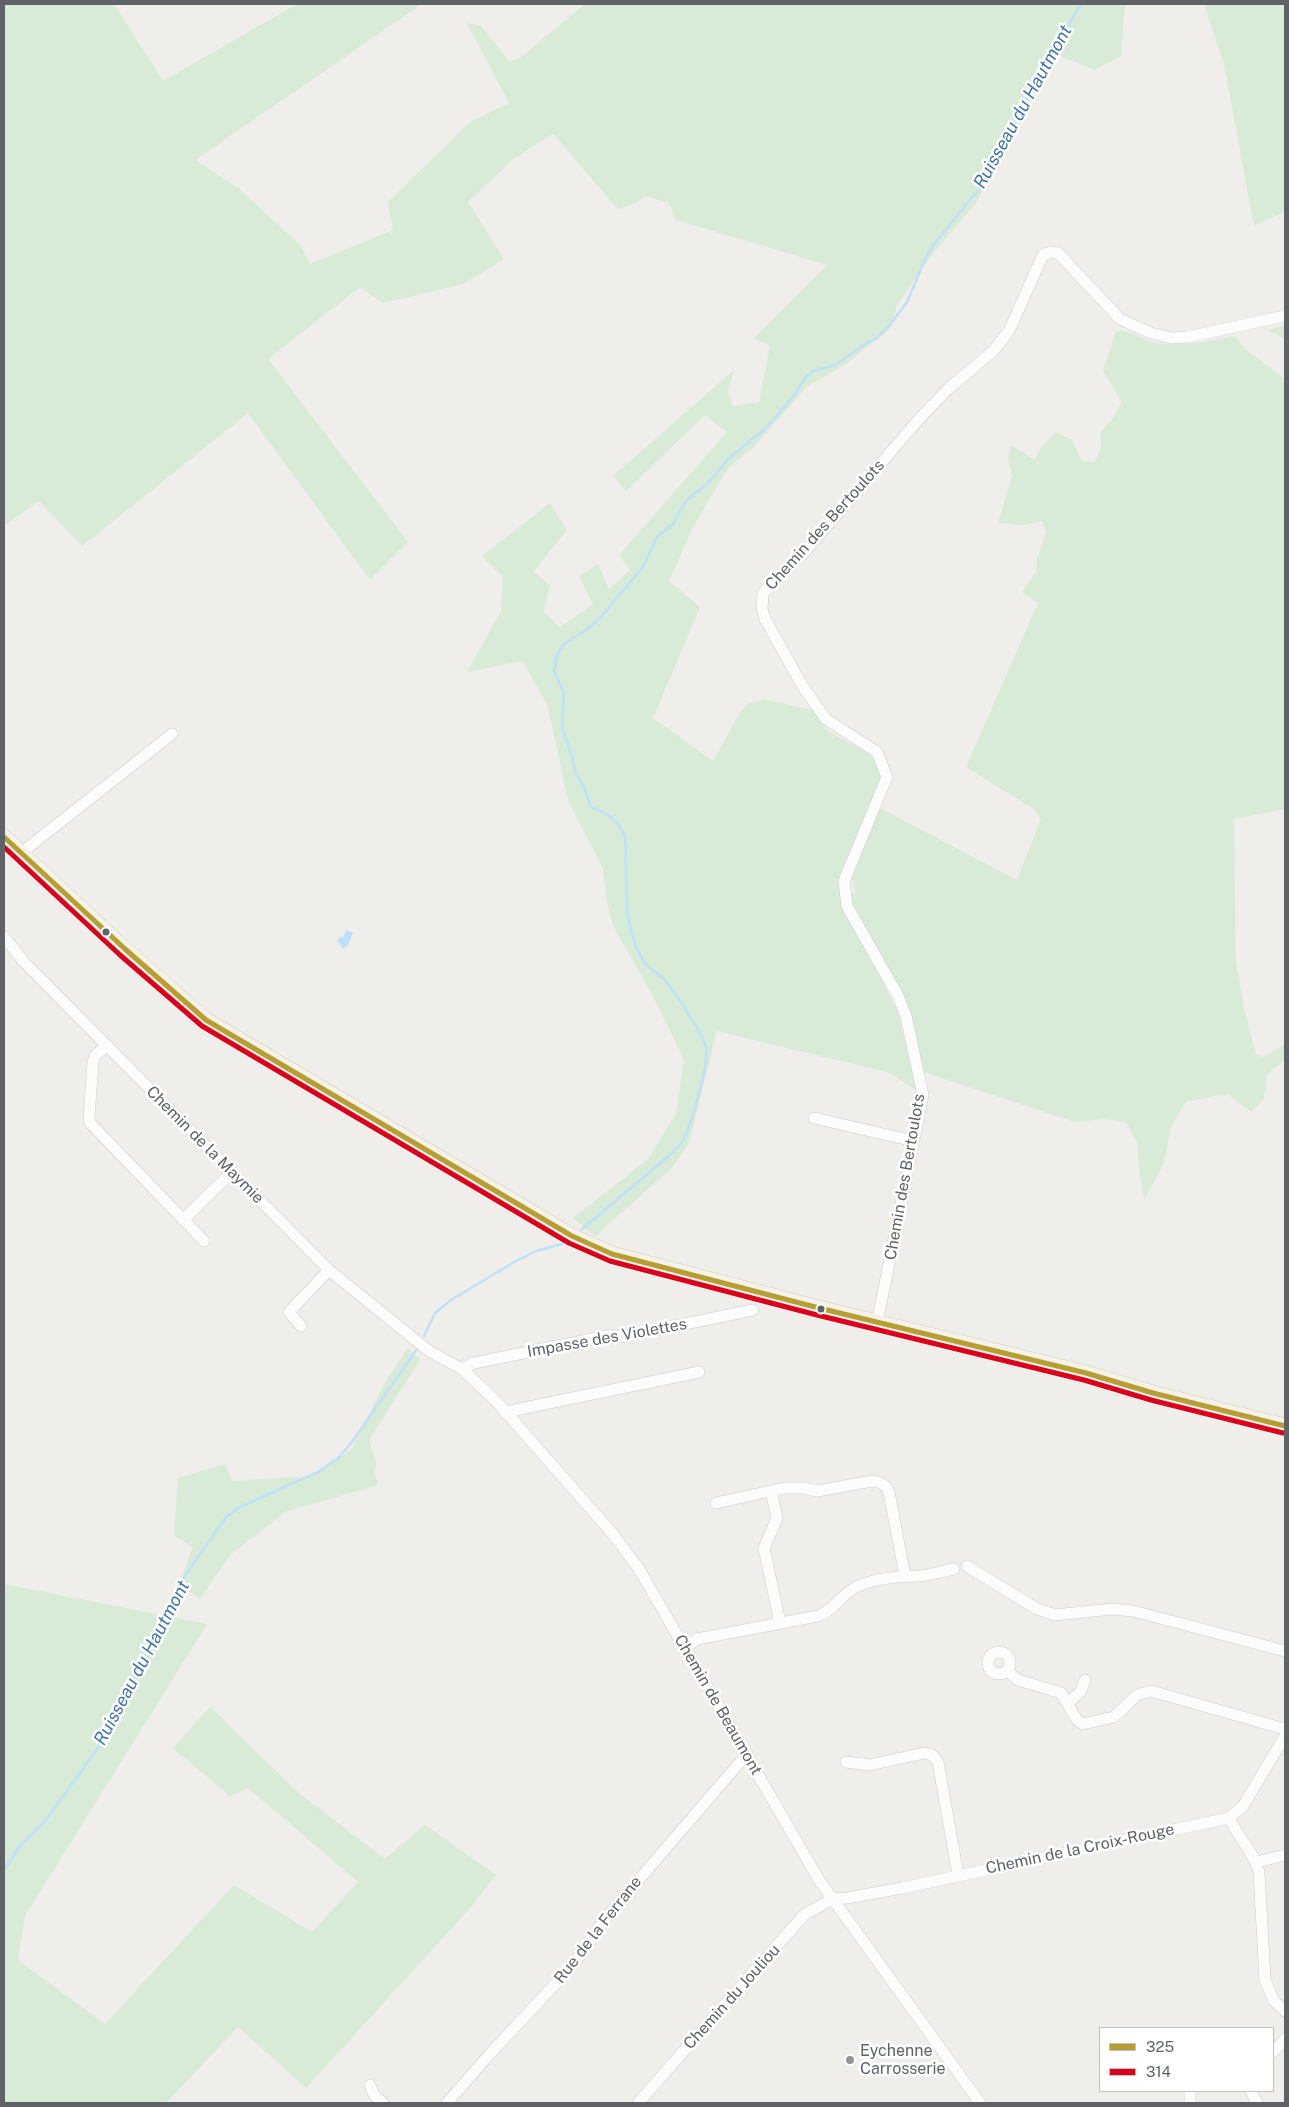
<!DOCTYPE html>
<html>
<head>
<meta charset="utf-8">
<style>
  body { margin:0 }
  #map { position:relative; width:1289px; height:2107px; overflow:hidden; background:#efeeea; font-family:"Public Sans",sans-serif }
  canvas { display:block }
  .frame { position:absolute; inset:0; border:5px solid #5f6368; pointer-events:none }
  .legend { position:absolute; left:1099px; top:2027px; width:175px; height:65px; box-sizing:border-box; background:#fff; border:1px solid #bfc1c3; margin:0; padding:6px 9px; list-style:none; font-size:15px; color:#5f6368 }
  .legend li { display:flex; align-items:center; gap:10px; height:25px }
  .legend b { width:25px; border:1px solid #bfc1c3 }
</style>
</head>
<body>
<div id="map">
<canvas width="1289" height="2107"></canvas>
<div class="frame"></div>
<ul class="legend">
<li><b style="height:6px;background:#b79e32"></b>325</li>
<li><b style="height:6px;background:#db001b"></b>314</li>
</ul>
</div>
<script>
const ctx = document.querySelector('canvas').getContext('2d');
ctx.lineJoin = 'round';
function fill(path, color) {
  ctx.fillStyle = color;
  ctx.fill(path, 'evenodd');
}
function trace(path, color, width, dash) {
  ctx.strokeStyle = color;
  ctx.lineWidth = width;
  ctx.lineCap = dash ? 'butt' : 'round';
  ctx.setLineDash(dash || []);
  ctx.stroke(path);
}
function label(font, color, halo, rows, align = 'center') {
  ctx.font = font + ' "Public Sans",sans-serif';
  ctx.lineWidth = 5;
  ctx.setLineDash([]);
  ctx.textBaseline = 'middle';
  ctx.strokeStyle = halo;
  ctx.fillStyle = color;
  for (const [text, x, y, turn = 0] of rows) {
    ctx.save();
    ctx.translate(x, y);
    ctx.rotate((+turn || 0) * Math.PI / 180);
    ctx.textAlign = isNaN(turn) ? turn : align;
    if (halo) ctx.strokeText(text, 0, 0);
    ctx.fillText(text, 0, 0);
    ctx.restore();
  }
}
fill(new Path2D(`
  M4,4H114L163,81L297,4H422L195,160L238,188L301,246L310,264L393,230L388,202L470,122L509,103L467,23L480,25L510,62L520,58L585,4H1125L1121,56L1095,70L1055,54L976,203L930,257L897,305L891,328L845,365L807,386L755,446L728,468L693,527L669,581L700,607L653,718L713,761L741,711L748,704L765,699L812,710L829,732L868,753L877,762L881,777L837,882L856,894L852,878L880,808L1017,880L1041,819L1032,808L966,767L1038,603L1022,592L1036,572L1037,559L1046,533L1042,521L1023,525L998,523L1012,476L1008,457L1011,445L1035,460L1041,447L1056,432L1072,440L1082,461L1095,462L1101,447L1100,433L1111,421L1122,402L1103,371L1116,332C1135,328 1139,341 1156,343C1183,347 1209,341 1235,336L1245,349L1285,379V809L1234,819L1236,962L1245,1013L1256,1055L1264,1057L1285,1044V1060L1267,1074L1264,1099L1251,1112L1229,1095L1213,1096L1186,1102L1171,1126L1164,1163L1144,1200L1140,1175L1137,1142L1126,1122L1103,1119L1075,1122L923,1072L883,961L876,969L898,1012L917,1091L890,1073L717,1031L689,1143L671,1169L595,1236L573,1218L648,1159L676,1114L684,1060L653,996L614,928L607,902L603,869L568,800L548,707L523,661L467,672L501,611L503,577L482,556L550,503L567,530L533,572L550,585L544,612L560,627L593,605L579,576L598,564L609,589L630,570L619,555L727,432L705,415L626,491L613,476L734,370L728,391L733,406L759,402L770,346L754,338L827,265L676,220L669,203L646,196L633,204L618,209L553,134L512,160L468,202L504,259L463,284L383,303L360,287L268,359L408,542L370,580L248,413L82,546L39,501L4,526Z
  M1204,4H1285V212L1254,226L1224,64Z
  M1285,326V339L1268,330Z
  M408,1348L420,1360L369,1440L376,1464L374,1473L378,1485L285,1512L230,1555L200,1599L179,1584L193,1547L174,1536L178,1478L225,1464L232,1481L312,1476L352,1449L384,1384Z
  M4,1584L207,1624L25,1916L18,1960L105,2024L234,1885L312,1932L358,1882L248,1788L230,1796L173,1748L210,1707L300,1794L385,1859L425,1825L496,1875L471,1907L306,2088L238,2027L166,2103H4Z`), '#d8ebd6');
fill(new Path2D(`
  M346,930L353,932L349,944L343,949L337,940L340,937L343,938Z`), '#bfe0f9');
trace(new Path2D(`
  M581,1230L671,1154C674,1151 679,1147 681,1143C691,1127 709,1065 706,1048C703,1033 674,991 664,979C658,973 649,969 644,962C626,933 626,898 626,866C625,858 627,847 625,839C621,821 606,813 591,807L584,787L576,774L571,753L564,734L562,724L564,693L554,671L557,655L564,644L586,630L600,618L643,567L657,537L673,524L686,501L710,481L727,460L766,428L795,394L805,378L813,371L836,365L862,346L877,338L892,322L907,302L927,255L935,243L982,185L1036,81L1081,4
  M424,1336L435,1313L451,1300L516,1261L536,1251L562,1244
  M4,1871L19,1847L45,1821L109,1733L135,1678L160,1633L171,1601L186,1574L227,1516L240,1507L318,1472L338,1458L352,1442L417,1349`), '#bfe0f9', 2.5);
const minor = new Path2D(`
  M21,853L172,734
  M4,937L24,962L329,1270L429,1351L462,1369L496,1401L612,1533L639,1569L819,1880L980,2103
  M107,1045L95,1056L93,1062L89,1117L90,1123L204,1241
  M814,1118L914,1141
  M183,1220L232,1172
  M877,1323L923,1095L906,1016L898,996L847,906L844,881L887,777L877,752L826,719L803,687L765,619L762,609L763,593L800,557L920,418L948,389L993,351L1009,331L1043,255L1051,252L1058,253L1120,319L1151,333L1171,338L1187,337L1285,316
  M301,1326L289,1312L329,1270
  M462,1369L474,1363L612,1335L621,1337L753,1310
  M505,1412L699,1372
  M771,1491L777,1518L764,1548L780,1623
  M716,1503L784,1488H803L817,1491L872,1481C881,1482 885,1484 889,1492L905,1576
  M967,1566L1037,1609L1055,1615L1112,1609L1133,1611L1285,1651
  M685,1648L697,1639L818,1616C835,1610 842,1593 858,1586C877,1578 900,1576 920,1576C931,1575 943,1571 954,1569
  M988 1663a11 11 0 1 1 22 0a11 11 0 1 1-22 0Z
  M1007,1671L1018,1680L1061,1693L1077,1720L1083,1724L1114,1717L1137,1695L1151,1691L1285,1729
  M1068,1703L1081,1691L1085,1680
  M846,1762L870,1765L924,1753L932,1755L938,1762L958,1875
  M1229,1818C1238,1837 1254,1852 1259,1872L1265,1980L1274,2001L1285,2011
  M1257,1862L1285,1855
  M1273,2052L1285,2039
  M370,2085L374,2095L383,2103
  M1190,2091V2103
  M1251,2091L1257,2103
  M447,2103L488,2056L573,1965L605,1919L747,1754
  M638,2103L804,1915L832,1899L847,1898L902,1888L1229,1818L1243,1806L1285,1736`);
const major = new Path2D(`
  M4,837L125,949L206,1020L572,1236L612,1254L819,1308L1086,1373L1153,1393L1285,1426`);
trace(minor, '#cbcccc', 12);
trace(major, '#d7ceb8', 16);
trace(minor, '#fdfcfc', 11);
trace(major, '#f4f2e9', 15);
trace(new Path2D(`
  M4,837L125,949L206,1020L572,1236L612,1254L819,1308L1086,1373L1153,1393L1285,1426`), '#b79e32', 5);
trace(new Path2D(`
  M4,847L120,955L202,1026L569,1243L610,1261L817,1315L1084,1380L1151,1400L1283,1433`), '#db001b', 5);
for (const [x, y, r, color] of [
  [106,932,4.5,"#5f6368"],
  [821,1309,4.5,"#5f6368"],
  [850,2060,5,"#919496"]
]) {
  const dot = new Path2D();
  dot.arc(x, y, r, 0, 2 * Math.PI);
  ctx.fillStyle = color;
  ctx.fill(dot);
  trace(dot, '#fff', 2);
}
label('16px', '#5f6368', '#fff', [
  ["Chemin des Bertoulots",825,525,-48],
  ["Chemin de la Maymie",205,1145,45],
  ["Chemin des Bertoulots",905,1177,-80],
  ["Impasse des Violettes",607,1338,-10],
  ["Chemin de Beaumont",718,1705,60],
  ["Chemin de la Croix-Rouge",1080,1849,-12],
  ["Rue de la Ferrane",598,1930,-52],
  ["Chemin du Jouliou",732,1997,-48]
]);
label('16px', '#5f6368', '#fff', [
  ["Eychenne",860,2051],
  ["Carrosserie",860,2069]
], 'left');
label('italic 18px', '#4174aa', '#fff', [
  ["Ruisseau du Hautmont",1023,107,-61],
  ["Ruisseau du Hautmont",142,1663,-62]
]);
</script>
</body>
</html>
